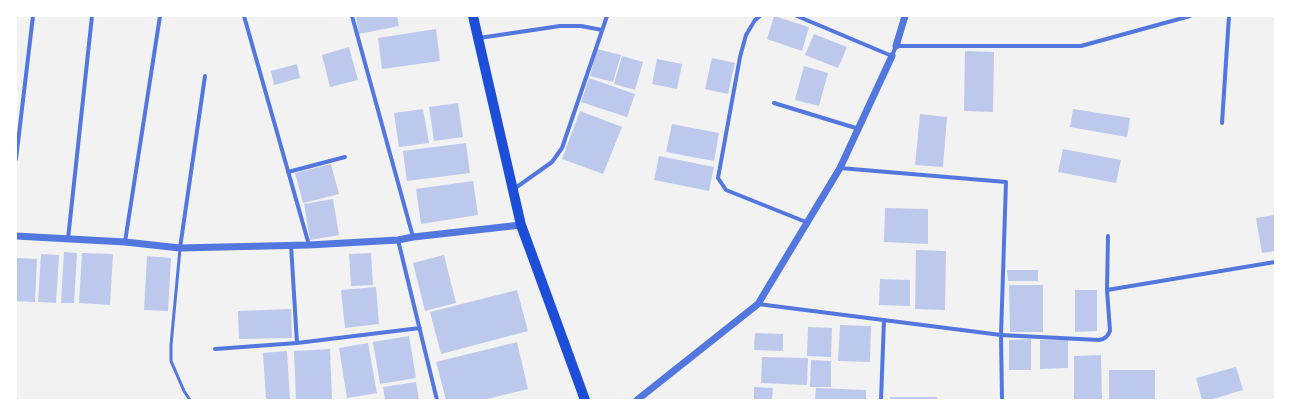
<!DOCTYPE html>
<html>
<head>
<meta charset="utf-8">
<style>
  body { margin:0 }
  #map { position:relative; width:1291px; height:416px; overflow:hidden; background:#f2f2f2; font-family:"Varela Round",sans-serif }
  canvas { display:block }
  .frame { position:absolute; inset:0; border:17px solid #fff; pointer-events:none }
</style>
</head>
<body>
<div id="map">
<canvas width="1291" height="416"></canvas>
<div class="frame"></div>
</div>
<script>
const ctx = document.querySelector('canvas').getContext('2d');
ctx.lineJoin = 'round';
function fill(path, color) {
  ctx.fillStyle = color;
  ctx.fill(path, 'evenodd');
}
function trace(path, color, width, dash) {
  ctx.strokeStyle = color;
  ctx.lineWidth = width;
  ctx.lineCap = dash ? 'butt' : 'round';
  ctx.setLineDash(dash || []);
  ctx.stroke(path);
}
fill(new Path2D(`
  M356,16H397L399,26L359,34Z
  M774,16L809,27L802,51L767,39Z
  M436,29L440,61L382,69L378,38Z
  M814,34L847,47L838,68L805,55Z
  M349,47L358,80L330,87L322,55Z
  M597,49L621,55L613,82L590,76Z
  M965,51L994,52L993,112L964,111Z
  M622,56L643,62L635,90L614,84Z
  M712,58L735,63L728,94L705,89Z
  M657,59L682,64L677,89L652,84Z
  M297,64L300,78L274,85L271,71Z
  M804,66L828,73L819,106L795,100Z
  M589,78L635,94L627,117L581,102Z
  M458,103L463,137L434,141L429,107Z
  M423,109L429,143L399,147L394,113Z
  M1073,109L1130,118L1127,137L1070,127Z
  M580,111L622,127L603,174L562,159Z
  M920,114L947,117L943,167L915,165Z
  M672,124L719,133L714,161L666,152Z
  M466,143L470,173L407,181L403,151Z
  M1063,149L1121,160L1116,183L1058,172Z
  M659,156L714,167L709,191L654,180Z
  M331,164L339,194L303,203L295,173Z
  M473,181L478,215L421,224L416,189Z
  M333,199L339,235L310,240L304,204Z
  M885,208L928,209V244L884,242Z
  M1275,215V251L1262,253L1256,218Z
  M916,250L946,251L945,310L915,309Z
  M64,252L77,253L74,303H61Z
  M82,253L113,254L110,305L79,303Z
  M371,253L373,285L351,286L349,254Z
  M41,254L59,255L56,303L38,302Z
  M444,255L456,303L425,311L413,263Z
  M147,256L171,258L168,311L144,310Z
  M16,258L37,259L35,302L16,301Z
  M1007,270H1038V281H1008Z
  M880,279L910,280V306L879,305Z
  M1009,285H1043V332H1010Z
  M376,287L379,324L345,328L341,290Z
  M517,290L528,331L441,354L430,312Z
  M1075,290H1097V331L1075,332Z
  M291,309L292,338L239,339L238,311Z
  M840,325L871,326L870,362L838,361Z
  M808,327L832,328L831,357L807,356Z
  M755,333L783,334V351L754,350Z
  M409,336L416,378L380,384L373,342Z
  M1031,339V370H1009V340Z
  M1040,340H1068V368L1040,369Z
  M517,342L528,389L483,400H446L436,362Z
  M368,343L377,393L347,398L339,348Z
  M330,349L332,400H296L294,351Z
  M287,351L290,400H266L263,353Z
  M1101,355L1102,400H1074V356Z
  M762,357L808,358L807,385L761,383Z
  M811,360L831,361V387H810Z
  M1236,367L1243,390L1210,400H1202L1196,378Z
  M1109,370H1155V400H1109Z
  M416,382L419,400H385L383,387Z
  M754,387L773,388L772,400H754Z
  M816,388L866,390V400H815Z
  M890,397H937V400H890Z`), '#bdc9ec');
trace(new Path2D(`
  M180,249L171,345V361L184,391L190,400`), '#5277de', 3);
trace(new Path2D(`
  M244,16L309,245
  M352,16L413,237
  M760,16L755,20L746,35L740,57L718,178L726,190L806,222
  M797,16L892,56L896,46H1081L1190,16
  M479,38L560,26H581L602,30
  M774,103L859,129
  M1222,123L1229,16
  M16,159L33,16
  M840,168L1006,182L1001,335L1002,400
  M288,172L345,157
  M514,189L552,162L562,148L607,16
  M1108,236L1107,290L1275,262
  M68,239L92,16
  M398,240L437,400
  M125,242L160,16
  M291,245L297,343
  M180,248L205,76
  M758,304L1001,335L1099,340C1105,339 1107,337 1110,331L1107,290
  M215,349L297,343L420,328
  M881,400L884,320`), '#5277de', 4);
trace(new Path2D(`
  M896,46L905,16
  M16,236L125,242L180,248L309,245L398,240L413,237L521,225
  M637,400L758,304L840,168L892,56`), '#5277de', 7);
trace(new Path2D(`
  M473,16L521,225L585,400`), '#1d4ed8', 10);
</script>
</body>
</html>
